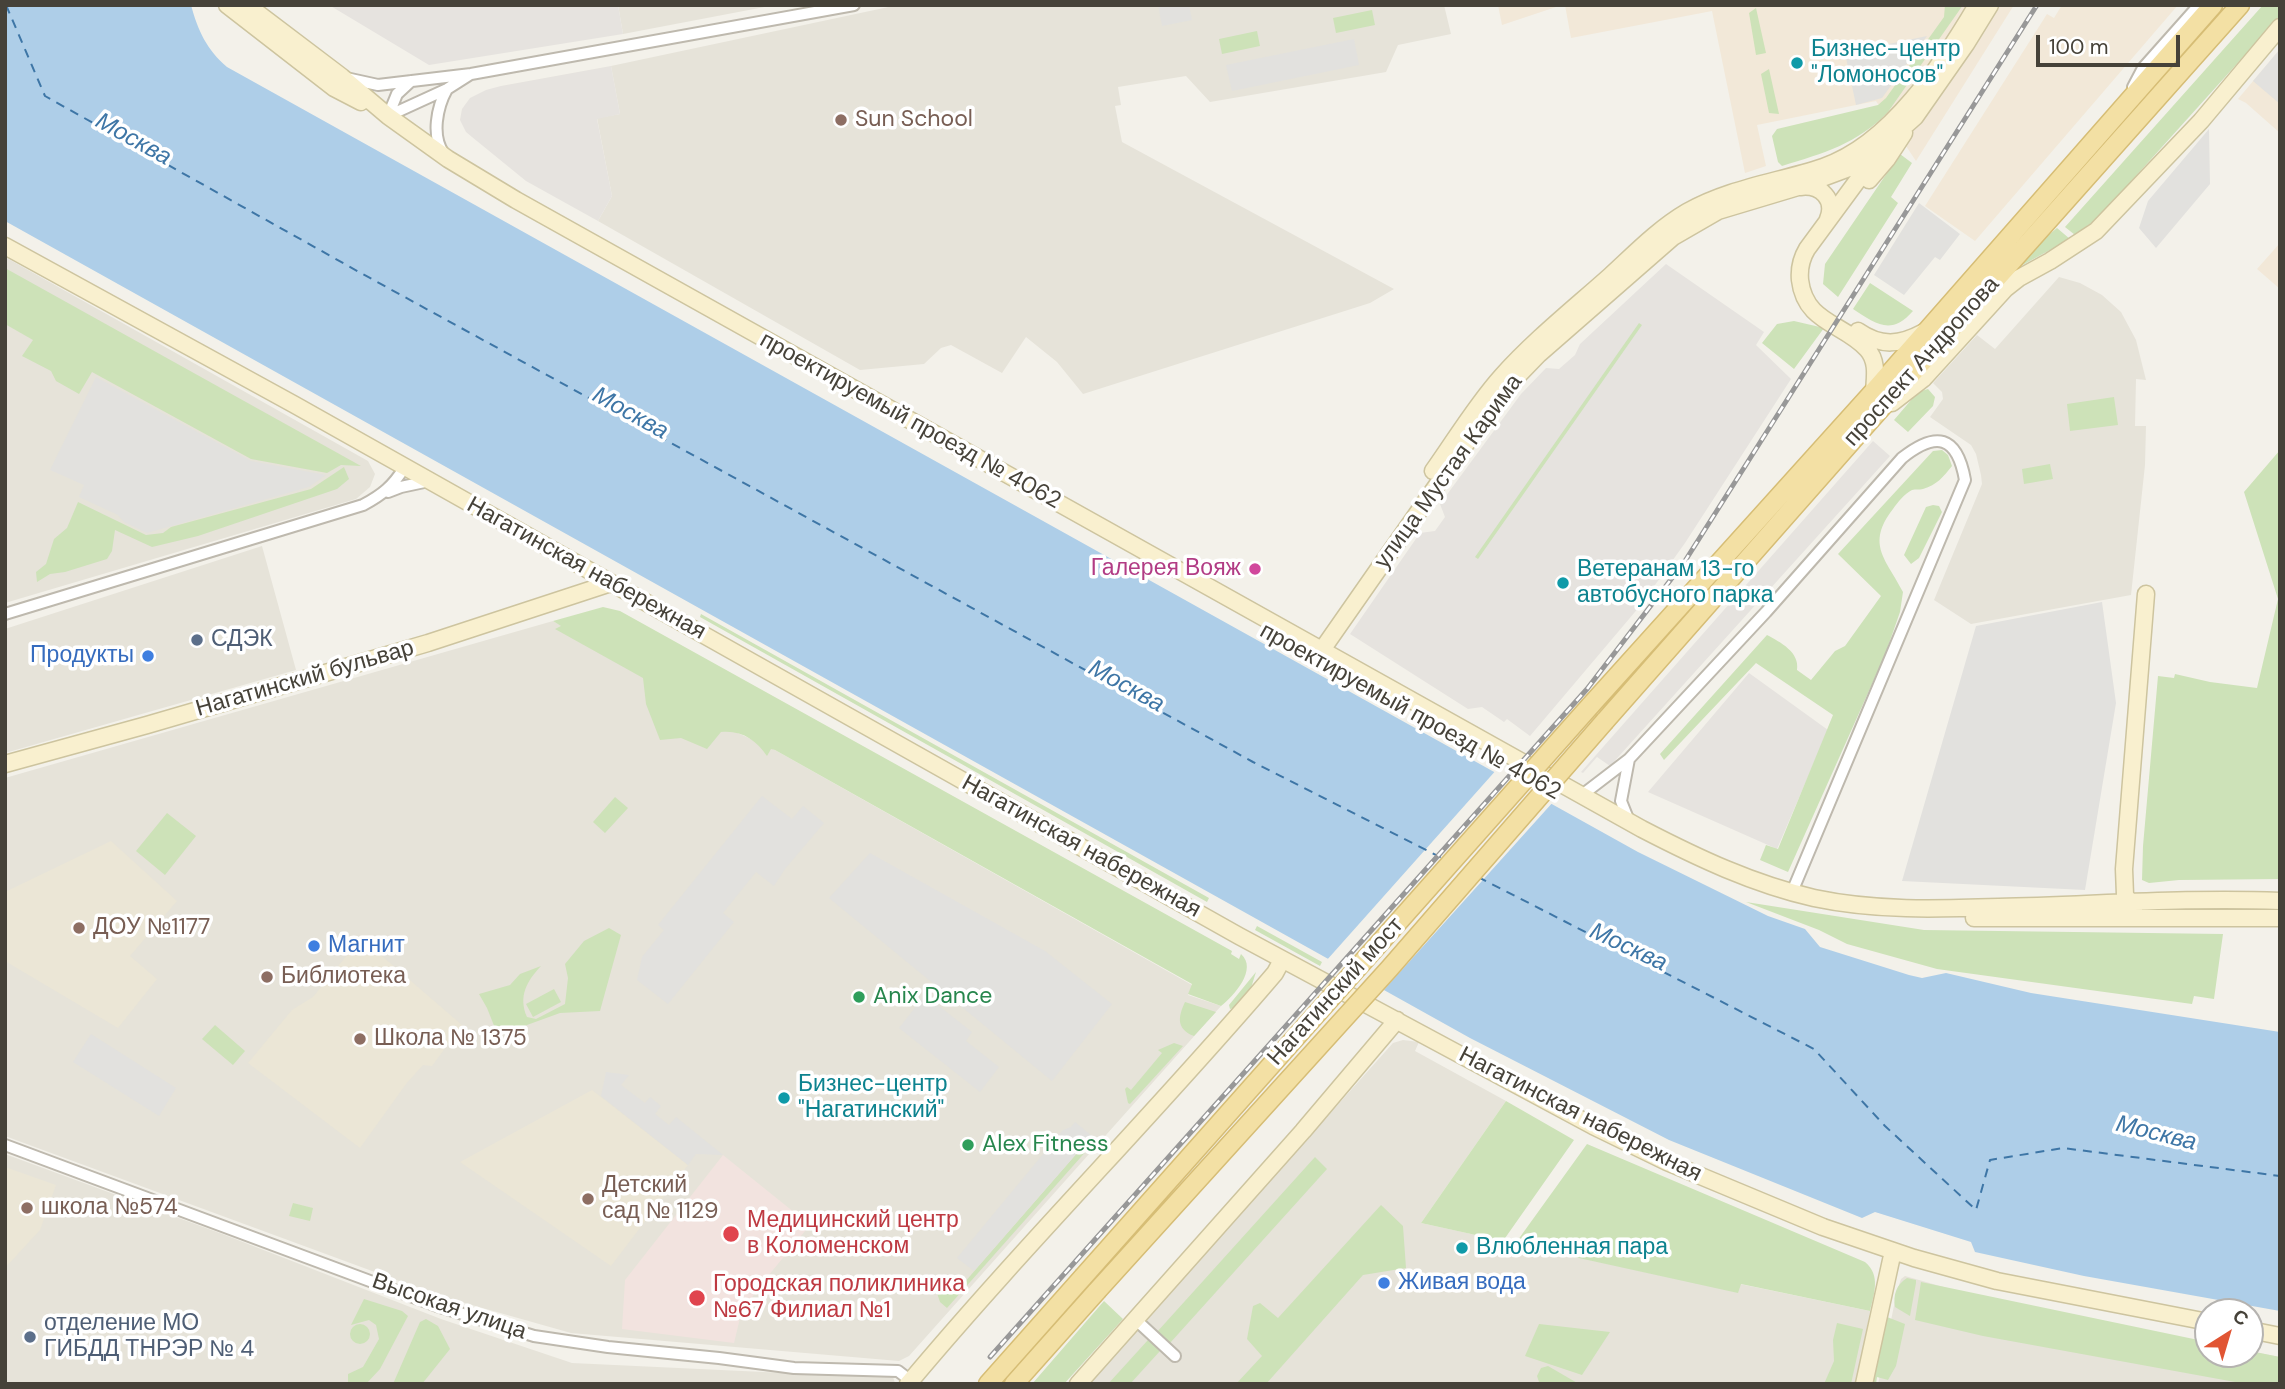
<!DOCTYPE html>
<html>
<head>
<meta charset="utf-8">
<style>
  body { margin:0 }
  #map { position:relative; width:2285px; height:1389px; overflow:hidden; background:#f3f1ea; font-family:"DM Sans",sans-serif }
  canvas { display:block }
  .frame { position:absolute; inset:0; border:7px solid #464239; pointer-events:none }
  .north { position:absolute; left:2194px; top:1298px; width:70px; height:70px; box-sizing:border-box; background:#fff; border:2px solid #b5b3b0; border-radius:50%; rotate:37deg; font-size:19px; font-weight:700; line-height:28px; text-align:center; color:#464239 }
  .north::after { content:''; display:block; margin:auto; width:24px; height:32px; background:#e15533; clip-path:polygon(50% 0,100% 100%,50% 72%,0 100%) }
  .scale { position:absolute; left:2036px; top:35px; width:144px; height:32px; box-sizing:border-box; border:4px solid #464239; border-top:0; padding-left:9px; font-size:21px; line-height:24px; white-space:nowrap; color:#464239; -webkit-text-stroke:5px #fff; paint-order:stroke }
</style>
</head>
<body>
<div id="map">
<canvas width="2285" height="1389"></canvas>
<div class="frame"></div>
<div class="north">С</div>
<div class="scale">100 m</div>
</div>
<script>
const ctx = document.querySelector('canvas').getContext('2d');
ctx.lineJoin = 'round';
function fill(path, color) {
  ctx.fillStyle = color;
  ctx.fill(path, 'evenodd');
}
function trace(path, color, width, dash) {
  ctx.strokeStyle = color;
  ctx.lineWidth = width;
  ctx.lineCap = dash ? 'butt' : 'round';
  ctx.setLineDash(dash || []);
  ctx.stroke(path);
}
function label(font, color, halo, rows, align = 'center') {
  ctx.font = font + ' "DM Sans",sans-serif';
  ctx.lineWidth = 7;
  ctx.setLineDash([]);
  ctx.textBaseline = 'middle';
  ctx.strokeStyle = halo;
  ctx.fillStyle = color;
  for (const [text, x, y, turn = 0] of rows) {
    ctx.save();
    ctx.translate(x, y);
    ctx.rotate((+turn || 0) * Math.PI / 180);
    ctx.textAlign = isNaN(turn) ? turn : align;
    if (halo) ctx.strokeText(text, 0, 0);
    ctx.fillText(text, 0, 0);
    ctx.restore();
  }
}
fill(new Path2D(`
  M618,5H775L623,34Z
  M898,5H1444L1451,34L1398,45L1386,72L1210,102L1186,76L1118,87L1121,105L1115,106L1122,142L1394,289L1370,303L1083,394L1057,362L1026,337L1002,373L951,345L941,348L924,364L860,370L598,221L612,196L597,118L620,114L611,66Z
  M5,257L368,461L375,474L370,487L356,499L5,603Z
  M2059,277L2080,283L2102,295L2121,312L2136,340L2146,380L2136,379L2135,426H2146L2145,465L2131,595L1971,624L1934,600L1982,484L1981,475L1976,454L1971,445L1930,417L1943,399L1942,392L1933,383L1977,335L1995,349Z
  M262,546L296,670L5,753V629Z
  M553,621L677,691L692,712L775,750L1192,985L1188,995L1221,1006L909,1356L899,1361L571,1333L440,1296L5,1136V778Z
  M1403,1040L1419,1042L1415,1051L1506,1101L1421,1223L1737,1292L1740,1284L1870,1311L1856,1384H1088L1393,1043Z
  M5,1154L225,1235L441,1319L572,1363L806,1374H888L893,1377L895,1383L5,1384Z
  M1905,1276L2031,1312L2208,1354H2250V1351L2280,1357V1384H1878L1897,1291L1901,1279Z`), '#e6e3d9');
fill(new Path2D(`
  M1498,5H1562L1502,25Z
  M1565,5H2014L1916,161L1876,101L1757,125L1766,166L1745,173L1712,11L1571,38Z
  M2062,5H2178L1975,241L1925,206L2047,14L2054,18Z
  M2280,49V133L2246,103L2238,99Z
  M2280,243V289L2257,269Z`), '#f2e8d8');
fill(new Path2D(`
  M329,5H618L623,34L429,65Z
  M611,66L620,114L597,119L612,196L598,221L526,181L472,137L466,132L460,120L462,109L470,98L486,90L501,86Z
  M1666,264L1764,332L1756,345L1791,379L1685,543L1640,606L1530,736L1507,719L1504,722L1482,707L1468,709L1350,634L1420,533L1435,531L1445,517L1440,504L1521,394L1546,368L1559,369L1575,355L1580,344Z
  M1873,441L1890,456L1610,766L1597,757L1583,773L1581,772Z
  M1749,673L1828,730L1777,849L1648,792Z`), '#e6e3df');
fill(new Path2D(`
  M111,841L177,901L130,956L157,979L118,1028L5,961V892Z
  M361,938L462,1025L432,1066L423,1065L406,1084L360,1148L248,1063L292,1010L313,997Z
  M592,1090L688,1165L611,1266L460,1162Z
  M5,1167L56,1185L40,1230L5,1268Z`), '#ebe6d6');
fill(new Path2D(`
  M723,1155L810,1225L759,1287L741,1314L734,1343L622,1329L625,1280Z`), '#f2e3df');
fill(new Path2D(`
  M1945,5H1963L1888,112C1857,144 1824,153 1782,166L1778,162L1772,136L1777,129L1878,105L1886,98L1944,17Z
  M2263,5H2280V16L2098,218L2075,235L2065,227Z
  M1756,8L1766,53L1756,55L1749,13Z
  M1372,10L1375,25L1336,33L1333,18Z
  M1257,31L1260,46L1222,54L1219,39Z
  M1769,69L1779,114L1769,113L1761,74Z
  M1900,154L1912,163L1891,197L1898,203L1838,297L1823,284L1825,264Z
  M2057,228L2070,239L2017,268L2034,247Z
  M5,268L361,466L341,465L327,473L251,459L92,372L79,394L56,381L51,371L22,356L33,340L5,324Z
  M1870,283L1913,311C1891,336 1876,324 1853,309Z
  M1794,321L1824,328L1794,369L1762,343L1777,324Z
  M1639,323L1642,325L1478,559L1475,557Z
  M1928,389L1935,397L1933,406L1908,432L1894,420L1918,392Z
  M2114,397L2118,425L2070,431L2067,404Z
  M1942,450L1948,455L1952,466C1943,477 1937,485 1923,489C1919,490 1916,489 1912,490C1904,494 1898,502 1893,509C1865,545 1887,560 1903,592L1900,612L1885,655L1788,872L1760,860L1766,845L1778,849L1833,715L1756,663L1664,760L1660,754L1767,635C1780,642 1800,652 1797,670L1811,680L1835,651L1845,646L1881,596L1838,554L1933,451Z
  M2280,450V879L2179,880L2149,883L2142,880L2143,846L2158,676L2174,678L2175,674L2210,682L2257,688L2278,599L2244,492Z
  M2050,464L2053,479L2024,484L2022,469Z
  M344,467L349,479L337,489L198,536L152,547L115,530L112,551L107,559L65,572L50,574L37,582L36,572L46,564L54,539L67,528L78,502L146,535L163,533L171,527L311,489Z
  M1933,505L1939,506L1942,512L1919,558L1911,564L1904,555L1926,507Z
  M603,607L620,611L1232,951L1231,954L1239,959L1241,954C1258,969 1234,996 1221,1006L1188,994L1192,984L775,750L771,749L767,756C756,740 742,730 721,732L707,749L681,738L660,740L646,704L643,678L555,629L561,626L553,621Z
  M701,614L1209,898L1207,902L700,617Z
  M615,797L628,808L605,833L593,822Z
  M167,813L196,836L165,875L136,851Z
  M1746,902L1924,930L2223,934L2214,999L2194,996L2192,1004L1937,969L1847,944L1819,930Z
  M1257,926L1322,962L1320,966L1255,930Z
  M609,928L621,935L600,1011L560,1013L516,1029L497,1033L487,1008L479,994L510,985L520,974L541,966C527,981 518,996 527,1017L536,1019L565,1004L568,978L565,964L584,941Z
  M1256,972L1251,988L1234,1008L1230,1009L1229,1005Z
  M554,989L561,1002L533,1017L526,1004Z
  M1185,1002L1216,1012L1194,1036C1176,1029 1178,1017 1185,1002Z
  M215,1025L245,1051L233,1065L202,1039Z
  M1174,1043L1183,1046L1130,1104L1128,1103L1125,1089L1127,1087L1131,1090L1162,1053L1158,1050Z
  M1506,1101L1574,1140L1503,1241L1421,1223Z
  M1092,1136L1096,1140L947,1308L940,1302L937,1293L942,1282L957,1291Z
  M1587,1144L1865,1262C1881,1275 1874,1294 1870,1311L1741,1284L1738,1293L1515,1244Z
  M1315,1157L1327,1169L1170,1343L1157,1332Z
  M293,1203L313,1208L310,1221L289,1216Z
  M1381,1205L1403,1226L1406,1268L1363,1275L1266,1384H1236L1262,1356L1247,1339L1253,1306L1260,1303L1278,1318Z
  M1907,1278L1916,1280V1283L1910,1316L1895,1307C1893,1295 1896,1285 1907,1278Z
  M1921,1282L2208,1342V1354H2250V1351L2280,1357V1384H2246L1983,1336L1915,1320Z
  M364,1299L402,1311L408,1316L380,1369L366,1384H348V1374L363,1367L379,1339L376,1325L369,1320L351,1325Z
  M1104,1301L1123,1319L1064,1384H1032Z
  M1887,1317L1905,1324L1896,1366L1888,1380L1877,1377L1876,1384H1871Z
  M426,1319L438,1326L450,1349L422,1384H393L420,1322Z
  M1837,1323L1863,1329L1851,1384H1824L1834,1361L1833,1340Z
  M1539,1324L1610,1332L1582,1375L1525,1356Z
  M350 1334a10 10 0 1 1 20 0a10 10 0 1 1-20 0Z
  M1148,1340L1160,1351L1130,1384H1108Z
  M1548,1366L1579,1384L1539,1382L1537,1376L1541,1368Z`), '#cde2b8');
fill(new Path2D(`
  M1158,5H1189L1192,20L1162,26Z
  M1927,36L1882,98L1856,105L1845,53Z
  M1354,39L1359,65L1232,91L1226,65Z
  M2280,49V104L2253,81Z
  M2209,129L2210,184L2156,248L2139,228L2148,201Z
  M1919,203L1960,234L1940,260L1935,257L1904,295L1874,275Z
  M96,377L251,461L326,475L309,487L147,533L124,522L118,515L79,497L84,485L50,470Z
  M2102,602L2116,703L2085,890L1902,881L1976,626Z
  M762,796L792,819L803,806L824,823L785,869L774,886L756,872L723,913L734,922L668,1004L637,980L642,957L664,930L658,925Z
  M870,853L1045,951L1112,1004L1052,1081L829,898Z
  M925,995L972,1032L966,1041L999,1067L980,1092L899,1028Z
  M91,1034L176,1088L159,1116L73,1062Z
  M606,1072L629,1075L621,1085L645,1103L650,1097L661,1106L655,1114L669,1125L676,1117L723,1155L696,1154L688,1165L601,1096Z
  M1075,1122L1092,1136L974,1271L957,1258L1063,1130L1071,1127Z`), '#e2e1de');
fill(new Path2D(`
  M5,5H191C198,31 207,50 227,67L1638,852L1768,916L1805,929L1820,947L1909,975L1922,978L1946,973L2031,993L2280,1032V1311L2084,1276L1975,1252L1971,1242L1875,1212L1862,1218L1669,1140L1470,1038L5,221Z`), '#aecee8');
fill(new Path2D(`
  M1498,768L1554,801L1382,992L1326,961Z
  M1876,1213L1968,1242L1967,1245L1875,1216Z`), '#f3f1ea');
trace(new Path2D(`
  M6,5L45,96L359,272L1253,762L1442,858
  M1478,877L1814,1049L1885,1126L1976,1210L1990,1160L2063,1148L2280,1176`), '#3e76a6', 2, [9, 7]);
const street = new Path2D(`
  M346,78L378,85L471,74L854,5
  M2133,87L2143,68L2199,5
  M388,116L447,89L469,75
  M388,116L397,94L411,81
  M444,154C431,136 437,107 447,89
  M388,492L401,487L429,481
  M5,614L363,505C382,495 393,486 404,468
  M1582,795L1629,759L1766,612L1902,458C1936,431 1957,435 1965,480L1792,892
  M1629,821L1621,801L1629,759
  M5,1145L437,1306L534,1336L608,1347L719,1358L794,1368L898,1371L911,1381
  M1135,1319L1175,1356`);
const secondary = new Path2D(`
  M227,5L334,88L361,102
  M247,5L342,77L388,116L448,159L516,200L1642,829C1698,858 1753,884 1814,898C1875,911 1937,909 1999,907C2092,905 2186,897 2280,901
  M1874,158L1807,249C1801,259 1799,269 1800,280C1805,323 1843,323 1867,349C1878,361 1875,377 1874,391
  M1869,180L1887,159L1904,133
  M1800,187C1821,184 1836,200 1828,219
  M5,246L295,405L1239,936L1593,1126L1667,1162L1823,1227L1914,1258L1997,1281L2208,1322
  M1858,331C1881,347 1900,345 1924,332
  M1892,403L1923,379L2005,289L2019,278L2050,261L2096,231L2201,121L2280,27
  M1433,471C1455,440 1476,405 1501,377C1534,340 1573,309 1610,276C1634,254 1658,229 1687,212C1729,188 1778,182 1823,167C1891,144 1942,64 1977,5
  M1317,657L1493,405L1509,385L1539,354L1673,237L1718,211L1798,187L1849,168L1887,142L1915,117L1966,44L1990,5
  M5,764L147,725L428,643L611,583
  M2134,909L2125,895L2124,869L2146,594
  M1974,918H2280
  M2250,1330L2280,1336
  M908,1384C1026,1243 1156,1113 1275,973L1282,960
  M1078,1384L1303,1131L1397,1020
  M1864,1384L1893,1251`);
const primary = new Path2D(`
  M1590,706L1874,391L2213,5
  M1605,721L1866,425L2240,5
  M988,1384L1083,1277
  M1014,1384L1097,1291`);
trace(street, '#beb9ae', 14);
trace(secondary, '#cdc49f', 19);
trace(primary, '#d6bd75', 21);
trace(street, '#fff', 10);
trace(secondary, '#f9f0cf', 16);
trace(primary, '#f3e0a4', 18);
const rail = new Path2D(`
  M990,1357L1587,689L1685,561L2037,5`);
trace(rail, '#989898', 5);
trace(rail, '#fff', 2.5, [8]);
const primaryBridge = new Path2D(`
  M1083,1277L1590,706
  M1097,1291L1389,969L1605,721`);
trace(primaryBridge, '#d6bd75', 21, []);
trace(primaryBridge, '#f3e0a4', 18);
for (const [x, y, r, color] of [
  [1797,63,7,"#0f9aa8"],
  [841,120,7,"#8d6e63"],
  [1255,569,7,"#d1479c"],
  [1563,583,7,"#0f9aa8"],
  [197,640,7,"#5c6f8a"],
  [148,656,7,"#3f7fe0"],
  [79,928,7,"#8d6e63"],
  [314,946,7,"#3f7fe0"],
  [267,977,7,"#8d6e63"],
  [859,997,7,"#2e9e5b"],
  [360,1039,7,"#8d6e63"],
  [784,1098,7,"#0f9aa8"],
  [968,1145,7,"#2e9e5b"],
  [588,1199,7,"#8d6e63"],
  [27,1208,7,"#8d6e63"],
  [731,1234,9,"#e0444e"],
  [1462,1248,7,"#0f9aa8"],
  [1384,1283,7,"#3f7fe0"],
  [697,1298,9,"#e0444e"],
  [30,1337,7,"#5c6f8a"]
]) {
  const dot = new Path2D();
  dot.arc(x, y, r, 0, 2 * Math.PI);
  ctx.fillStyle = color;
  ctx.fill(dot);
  trace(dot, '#fff', 2.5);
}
label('23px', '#0d838f', '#fff', [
  ["Бизнес-центр",1811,50],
  ["\"Ломоносов\"",1811,76],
  ["Ветеранам 13-го",1577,570],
  ["автобусного парка",1577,596],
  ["Бизнес-центр",798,1085],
  ["\"Нагатинский\"",798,1111],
  ["Влюбленная пара",1476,1248]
], 'left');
label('23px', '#785e54', '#fff', [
  ["Sun School",855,120],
  ["ДОУ №1177",93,928],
  ["Библиотека",281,977],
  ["Школа № 1375",374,1039],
  ["Детский",602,1186],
  ["сад № 1129",602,1212],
  ["школа №574",41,1208]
], 'left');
label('23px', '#464239', '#fff', [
  ["проспект Андропова",1922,362,-48],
  ["проектируемый проезд № 4062",910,421,29],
  ["улица Мустая Карима",1449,472,-54],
  ["Нагатинская набережная",586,569,29],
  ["Нагатинский бульвар",305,679,-16],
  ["проектируемый проезд № 4062",1410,712,29],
  ["Нагатинская набережная",1081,847,29],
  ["Нагатинский мост",1336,992,-48],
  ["Нагатинская набережная",1580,1115,27],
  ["Высокая улица",449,1307,19]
]);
label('23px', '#b23c85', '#fff', [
  ["Галерея Вояж",1241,569]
], 'right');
label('23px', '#4e5e75', '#fff', [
  ["СДЭК",211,640],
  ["отделение МО",44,1324],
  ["ГИБДД ТНРЭР № 4",44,1350]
], 'left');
label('23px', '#366cbe', '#fff', [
  ["Продукты",134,656,"right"],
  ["Магнит",328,946],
  ["Живая вода",1398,1283]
], 'left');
label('23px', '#27864d', '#fff', [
  ["Anix Dance",873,997],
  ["Alex Fitness",982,1145]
], 'left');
label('23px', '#be3a42', '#fff', [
  ["Медицинский центр",747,1221],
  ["в Коломенском",747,1247],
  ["Городская поликлиника",713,1285],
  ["№67 Филиал №1",713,1311]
], 'left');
label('italic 24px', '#3e76a6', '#fff', [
  ["Москва",133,140,29],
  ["Москва",630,414,29],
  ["Москва",1126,687,29],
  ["Москва",1628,948,25],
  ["Москва",2156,1134,14]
]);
</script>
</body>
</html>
